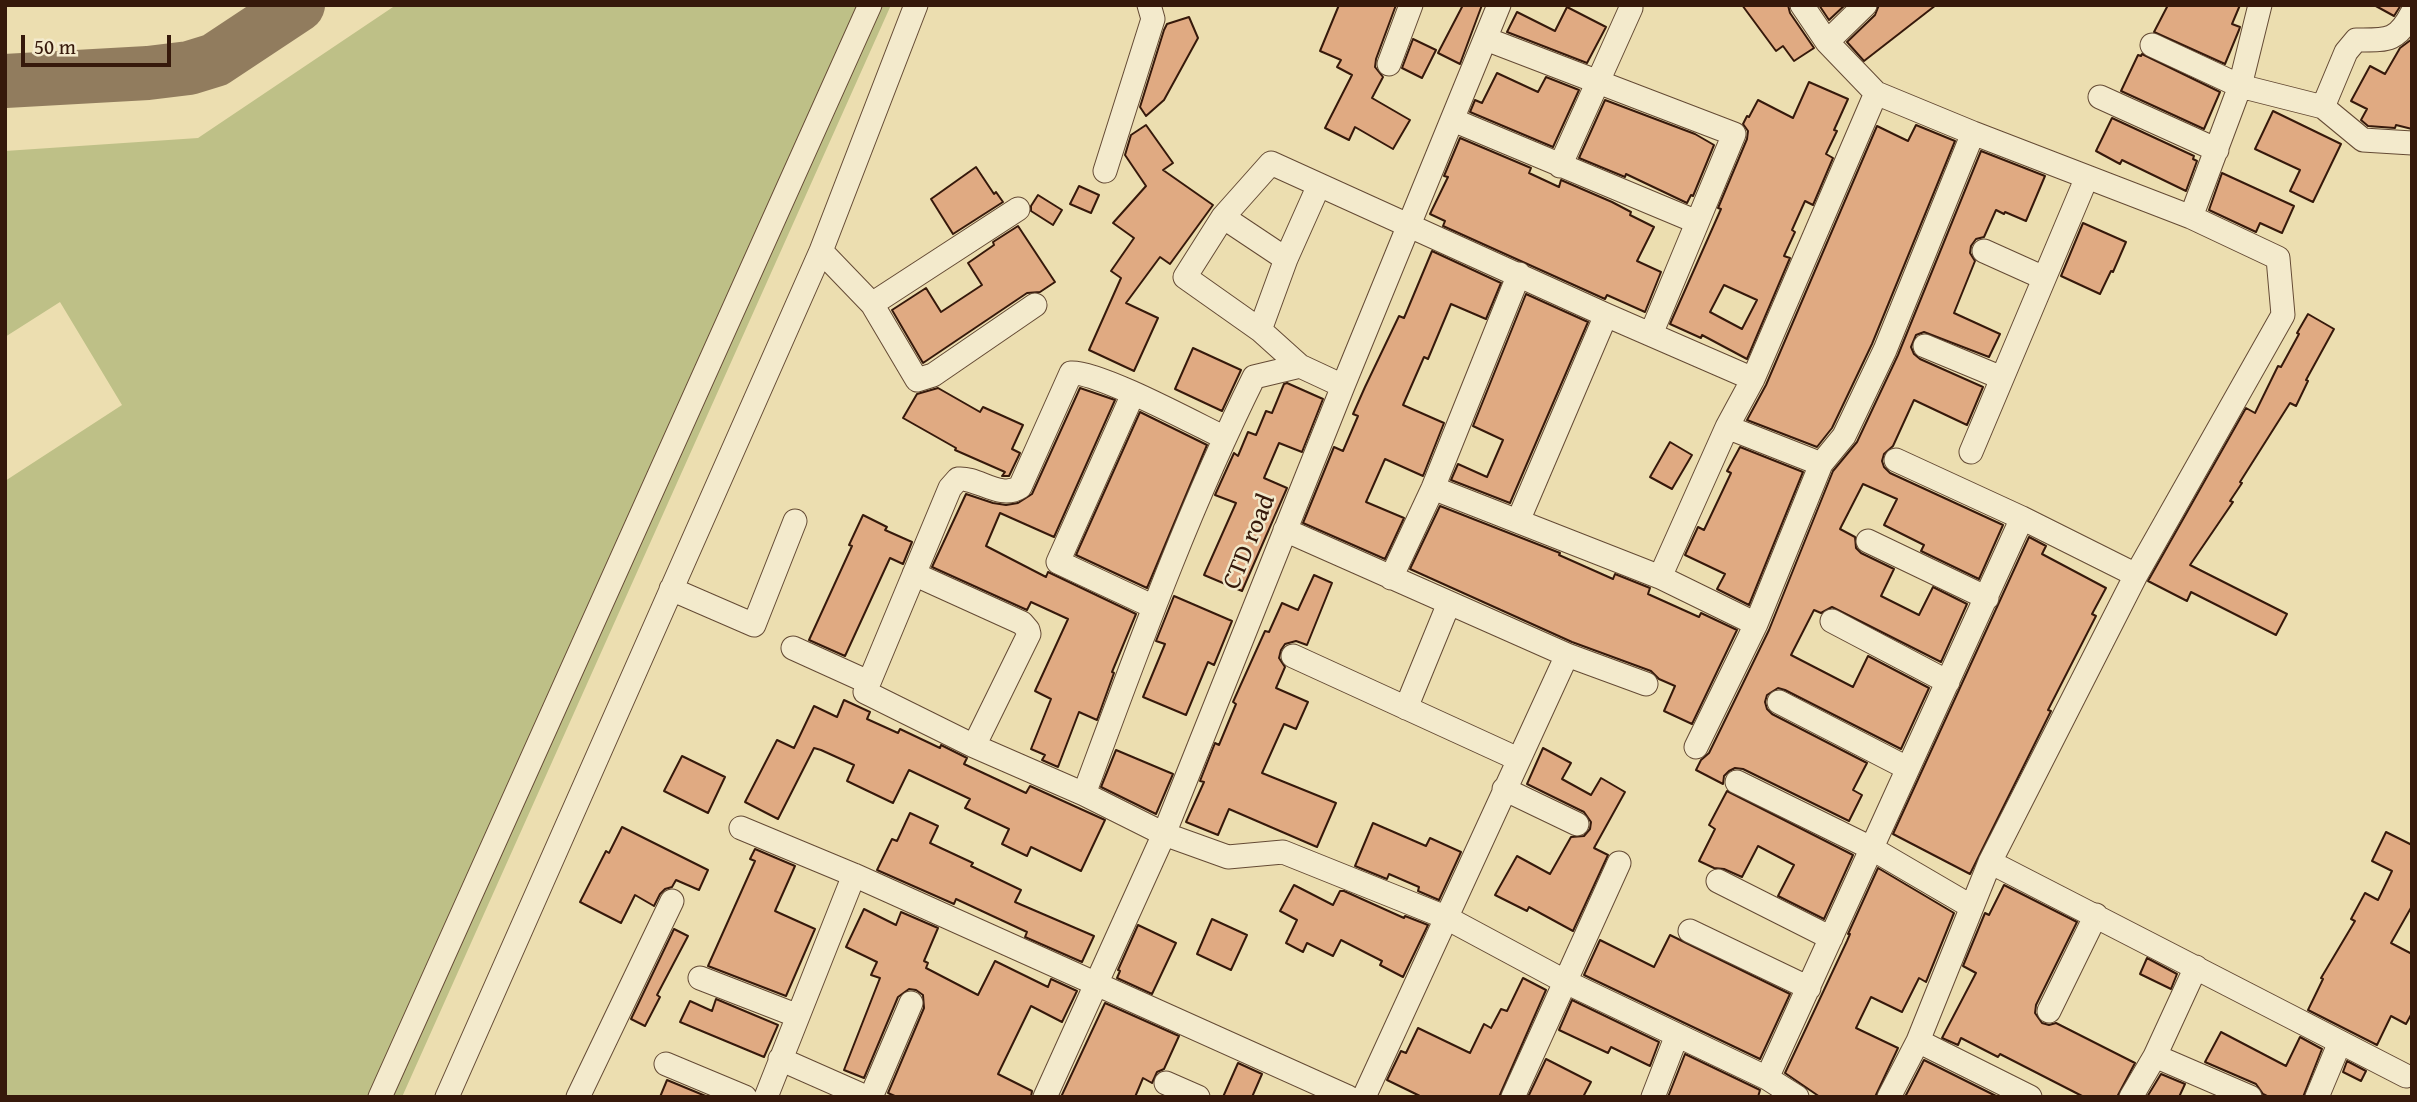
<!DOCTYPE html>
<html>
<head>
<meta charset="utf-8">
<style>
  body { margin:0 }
  #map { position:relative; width:2417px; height:1102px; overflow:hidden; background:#ecdeb0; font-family:"Gentium Book Plus",serif }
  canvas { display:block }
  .frame { position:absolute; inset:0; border:7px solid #36190b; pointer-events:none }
  .scale { position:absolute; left:21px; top:35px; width:150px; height:32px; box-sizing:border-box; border:4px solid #36190b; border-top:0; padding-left:9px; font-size:21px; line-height:24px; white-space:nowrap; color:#36190b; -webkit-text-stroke:5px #f3eacc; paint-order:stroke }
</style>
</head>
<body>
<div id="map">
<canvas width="2417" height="1102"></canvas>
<div class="frame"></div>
<div class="scale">50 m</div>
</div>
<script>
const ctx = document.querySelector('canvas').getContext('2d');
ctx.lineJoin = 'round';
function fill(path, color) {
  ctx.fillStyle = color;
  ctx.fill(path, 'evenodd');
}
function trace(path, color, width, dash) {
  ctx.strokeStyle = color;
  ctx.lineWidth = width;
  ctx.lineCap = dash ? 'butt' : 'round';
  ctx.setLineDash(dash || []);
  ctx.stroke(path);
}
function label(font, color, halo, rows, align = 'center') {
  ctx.font = font + ' "Gentium Book Plus",serif';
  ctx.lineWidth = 5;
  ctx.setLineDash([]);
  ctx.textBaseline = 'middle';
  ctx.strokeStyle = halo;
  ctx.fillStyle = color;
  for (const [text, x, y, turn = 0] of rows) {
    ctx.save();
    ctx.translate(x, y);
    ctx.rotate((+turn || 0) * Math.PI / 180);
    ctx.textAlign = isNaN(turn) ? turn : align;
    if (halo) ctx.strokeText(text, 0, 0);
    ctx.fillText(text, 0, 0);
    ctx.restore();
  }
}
fill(new Path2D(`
  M396,5H860L370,1097H5V481L122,405L60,302L5,337V151L198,138Z
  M879,5H891L402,1097H388Z`), '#bec087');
trace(new Path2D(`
  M5,81L148,73L189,68L215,60L298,5`), '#917c5e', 54);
const building = new Path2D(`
  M1339,5H1396L1376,59L1375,67L1383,77L1372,98L1410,120L1393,149L1355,127L1349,140L1325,128L1352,75L1337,67L1341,60L1320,51Z
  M1463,5H1482L1460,64L1438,53Z
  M1742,5H1788L1790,13L1814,48L1794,61L1783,46L1776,51Z
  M1819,5H1845L1829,20Z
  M1879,5H1936L1864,61L1847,42L1875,15Z
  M2168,5H2240L2232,24L2240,27L2239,30L2225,64L2154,32Z
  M2374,5H2401L2394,16Z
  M1567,7L1606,27L1587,63L1507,32L1517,12L1555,31Z
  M1189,17L1198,38L1164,100L1146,116L1140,107L1164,30L1167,24Z
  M1413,39L1436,50L1422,78L1402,68Z
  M2412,39V129L2396,125L2395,128L2368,126L2361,120L2367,109L2351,101L2370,66L2385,74L2400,48Z
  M2142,54L2220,92L2204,129L2121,91L2138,55L2141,56Z
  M1497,73L1538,92L1546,77L1579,90L1553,147L1470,112L1475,100L1482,103Z
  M1809,82L1848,99L1834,130L1837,131L1826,154L1833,158L1813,205L1805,201L1792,230L1795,232L1784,256L1790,258L1747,359L1702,335L1701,338L1670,324L1721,209L1718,208L1747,139L1748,131L1743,124L1747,116L1749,117L1758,100L1793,118ZM1724,285L1757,300L1742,329L1710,312Z
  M1605,100L1695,134L1714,145L1693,196L1691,195L1687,203L1626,174L1625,177L1579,158Z
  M2273,111L2341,144L2313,202L2290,191L2300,170L2255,149Z
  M2112,118L2194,156L2193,159L2197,161L2186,191L2122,160L2120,164L2096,151Z
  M1146,125L1173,163L1163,170L1213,205L1170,264L1160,257L1126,303L1158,318L1134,371L1089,350L1121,278L1111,271L1134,238L1113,223L1146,186L1125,155L1131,135Z
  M1916,125L1955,141L1872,344L1832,428L1817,447L1747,420L1766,385L1877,126L1908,141Z
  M1460,138L1531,168L1529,173L1559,187L1561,180L1612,202L1631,212L1630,215L1654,227L1637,261L1661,272L1645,312L1607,295L1605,299L1443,226L1445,221L1430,214L1448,177L1444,176Z
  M1981,151L2045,176L2026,221L2005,212L2004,214L1996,210L1984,237L1976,239L1971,246L1970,253L1975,261L1954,313L2000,334L1989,357L1924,332L1916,335L1911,347L1914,354L1920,359L1983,387L1967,425L1914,400L1893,446L1884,454L1882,461L1884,467L1890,473L2003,525L1979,579L1921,551L1924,545L1884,525L1897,499L1863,484L1840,529L1855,537L1856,548L1861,553L1894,569L1881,596L1919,615L1933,587L1967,604L1941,662L1832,607L1821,613L1814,610L1791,655L1853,687L1868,656L1929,688L1901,749L1785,690L1778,688L1767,695L1765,702L1767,709L1772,714L1867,763L1853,790L1862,795L1849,821L1743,769L1735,768L1729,771L1724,776L1723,784L1696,770L1701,760L1709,753L1769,630L1833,471L1857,442L1898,355Z
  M976,167L994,194L996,192L1003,202L953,234L931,199Z
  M2222,173L2294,206L2282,233L2260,223L2256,232L2209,210Z
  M1079,186L1099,195L1091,213L1070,204Z
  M1038,195L1062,210L1053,225L1031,211V206Z
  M2083,223L2126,242L2113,272L2111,271L2100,294L2061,276Z
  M1018,226L1055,282L1040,292L1027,293L923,363L892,310L926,288L941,312L982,285L968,263L994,245L993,242Z
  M1432,251L1501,283L1486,319L1451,304L1428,359L1424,357L1403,405L1444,423L1423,476L1385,459L1366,502L1404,518L1385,559L1303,523L1334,447L1343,451L1358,416L1353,414L1365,387L1399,316L1404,318Z
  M1526,294L1588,322L1510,503L1451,480L1458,464L1487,477L1503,440L1473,426Z
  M2308,314L2334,329L2306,380L2308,381L2296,406L2290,403L2240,482L2242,483L2230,501L2233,502L2190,565L2287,614L2276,635L2191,592L2187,601L2148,581L2246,408L2255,413L2278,366L2281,367L2299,334L2297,333Z
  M1193,348L1241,370L1222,411L1175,389Z
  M1287,383L1323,399L1302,452L1279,443L1264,478L1287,488L1242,591L1204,575L1236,503L1215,495L1234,453L1238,456L1248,432L1256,435L1266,411L1272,413L1284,384Z
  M938,388L980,412L983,407L1023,425L1012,449L1020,453L1009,476H1002L1005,472L955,450L956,448L903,418L917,394Z
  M1080,388L1115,400L1054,537L1000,513L986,546L1046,577L1048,572L1136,614L1112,672L1114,673L1097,720L1079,712L1058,767L1042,760L1045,755L1031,749L1051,699L1035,691L1068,619L1031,602L1027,610L932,567L966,494L993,503L1006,505L1018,503L1032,494Z
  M1140,412L1207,445L1147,588L1076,555Z
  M1670,442L1692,455L1672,489L1650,477Z
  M1740,447L1803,472L1749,605L1717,589L1725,574L1685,555L1698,527L1704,530L1731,473L1727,471Z
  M1440,506L1560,553L1559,555L1613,579L1615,574L1650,588L1648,594L1699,617L1701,613L1737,630L1692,724L1664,711L1675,686L1659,679L1651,671L1572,642L1410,569Z
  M863,515L887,527L885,530L912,542L903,564L890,558L845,656L809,640L852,546L849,545Z
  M2029,537L2046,546L2042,554L2106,588L2092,614L2096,616L2048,710L2051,711L1970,874L1893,834Z
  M1314,575L1332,583L1307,645L1296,641L1285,644L1281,650L1279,658L1285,667L1276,688L1308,702L1296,729L1284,724L1262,773L1336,803L1317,847L1229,809L1218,835L1186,822L1204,782L1200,781L1215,743L1219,745L1236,704L1233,702L1265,631L1269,632L1282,603L1298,610Z
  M1174,596L1232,621L1214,665L1208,662L1186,715L1143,697L1165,644L1156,641Z
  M844,700L870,712L867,719L898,733L900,729L940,748L941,745L967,758L964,764L1026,793L1030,786L1105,820L1081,871L1031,847L1027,856L1002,844L1009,829L965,808L970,799L909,770L893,803L847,781L854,765L821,750L814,748L778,819L745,802L777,740L794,748L814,706L837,717Z
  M1543,748L1571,763L1562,779L1591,795L1601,778L1625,792L1594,848L1608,855L1573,931L1529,907L1527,911L1495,895L1517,856L1550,874L1571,837L1584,836L1590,829L1591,822L1584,812L1527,784Z
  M1116,750L1173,774L1156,814L1101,787Z
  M682,756L725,777L708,813L664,791Z
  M1727,791L1853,855L1824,919L1778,896L1794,865L1758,846L1742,877L1724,869L1714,868L1699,861L1715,829L1709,825Z
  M910,813L938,826L930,843L973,863L971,866L1021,890L1015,902L1094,936L1082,962L1025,937L1027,932L956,899L954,904L877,870L892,839L897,841Z
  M1373,823L1426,846L1430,838L1461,852L1439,900L1418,891L1419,887L1389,874L1387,879L1355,866Z
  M622,827L708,870L699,890L676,880L672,887L665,889L660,894L654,906L635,895L621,923L580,902L606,851L609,853Z
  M2386,832L2412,845V906L2391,943L2412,954V1013L2406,1024L2391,1016L2377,1045L2308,1010L2323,979L2321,978L2355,921L2351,919L2365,893L2378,900L2392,871L2372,861Z
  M755,849L795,866L775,911L815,929L786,996L708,966L755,861L750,859Z
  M1878,868L1954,913L1926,982L1919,978L1902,1012L1871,997L1856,1028L1898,1048L1875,1097H1820L1785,1073L1847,941L1850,934H1848Z
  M1294,885L1333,905L1340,891H1344L1404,918L1405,916L1428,925L1403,977L1380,965L1382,961L1341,940L1333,956L1307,943L1303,952L1286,943L1297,920L1280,911Z
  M2004,885L2077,922L2036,1005L2035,1013L2042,1023L2049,1025L2056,1023L2135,1063L2117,1097H2084L2000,1054L1998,1057L1961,1038L1958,1045L1942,1038L1976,973L1963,966L1985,913L1989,915Z
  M864,909L896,925L901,912L938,928L924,961L928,963L926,968L978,995L995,961L1048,987L1051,979L1077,991L1062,1022L1031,1006L998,1074L1032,1091L1031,1097H897L888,1093L924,1008L923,995L916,990L909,989L898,997L864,1078L844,1070L880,978L871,975L877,962L846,947Z
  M1212,919L1247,935L1231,970L1197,954Z
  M1138,925L1176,943L1152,994L1117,978L1120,971L1118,970Z
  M674,929L688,936L657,995L660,997L645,1026L631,1019Z
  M1670,935L1790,994L1760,1059L1584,975L1600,940L1654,967Z
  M2147,958L2177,974L2171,989L2140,974Z
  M1523,978L1546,990L1499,1097H1422L1387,1080L1401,1051L1406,1053L1418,1028L1470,1053L1484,1024L1491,1028L1501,1009L1507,1011Z
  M716,999L778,1025L764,1057L680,1022L690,1001L712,1011Z
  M1572,1000L1659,1042L1650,1066L1611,1047L1608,1053L1559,1030Z
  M1105,1003L1179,1036L1164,1069L1157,1072L1152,1083L1143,1078L1135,1097H1061Z
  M2221,1032L2286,1066L2300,1037L2322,1049L2303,1097H2269L2263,1094L2256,1084L2205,1062Z
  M1685,1054L1760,1090L1758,1097H1668Z
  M1546,1059L1591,1082L1583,1097H1528Z
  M1924,1060L1998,1097H1905Z
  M2347,1061L2366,1071L2361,1081L2343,1072Z
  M1238,1063L1262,1074L1252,1097H1223Z
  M2161,1074L2185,1084L2179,1097H2147Z
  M667,1080L708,1097H660Z`);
fill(building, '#e0aa82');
trace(building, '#36190b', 2);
const minor = new Path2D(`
  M1802,5L1827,42L1876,93L1973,133L2191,217L2278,258L2283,315L2136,575L1990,862L1918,1041L1889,1097
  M1486,39L1734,134L1651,334
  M1827,42L1865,5
  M2152,45L2240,86L2323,107L2363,140L2412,143
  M1389,64L1411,5
  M2100,97L2217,150
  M2323,107L2346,52L2356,40C2387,40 2397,42 2412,13
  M1453,120L1697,222
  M1560,166L1631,8
  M1105,171L1153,19L1149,5
  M1223,217L1286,259
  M2191,217L2240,86L2260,5
  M821,251L872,304L917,380L933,375L1035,305
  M1984,251L2044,278
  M872,304L1018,209
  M1260,330L1286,259L1319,185
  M1925,346L2002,378
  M1343,386L1300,366L1260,330L1185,277L1223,217L1271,163L1606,315L1753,379
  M1133,394L1058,562L1154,607
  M1727,427L1821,464
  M1225,438C1196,424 1098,371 1071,373L1020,487C1000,500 978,477 958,479L950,488L865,692L974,746L1084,794L1164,834L1228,857L1283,852L1445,917L1566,982L1767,1078L1797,1097
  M1971,452L2087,177
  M1896,460L2022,518L2136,575
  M1433,488L1660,577L1756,624
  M1518,521L1606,315
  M1285,530L1567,655L1646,684
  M1868,541L1987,598
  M914,574L1022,623L1028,630L1029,634L974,746
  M1660,577L1727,427L1753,379L1876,93
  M1391,578L1433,488L1519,274
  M671,589L754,625L795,521
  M1832,621L1948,682
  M793,648L868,682
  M1293,656L1518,759
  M1779,702L1907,768
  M1406,708L1449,603
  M1696,747L1756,624L1821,464L1844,436L1885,350L1973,133
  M1737,782L1871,848L1972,907
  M1504,789L1577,824
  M1084,794C1136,654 1187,512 1254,377L1300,366
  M741,828L854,875L1348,1097
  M1990,862L2406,1076
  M1718,881L1831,938
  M1690,931L1809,988
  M700,978L798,1016
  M2049,1011L2096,915
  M1918,1041L2030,1097
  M2155,1056L2250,1097
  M780,1059L866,1097
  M666,1064L745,1097
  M1767,1078L2022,518
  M1166,1083L1198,1097
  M380,1097L870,5
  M447,1097L821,251L916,5
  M578,1097L672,901
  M766,1097L854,875
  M871,1097L911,1003
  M1045,1097L1164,834L1343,386L1499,5
  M1364,1097L1567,655
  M1513,1097L1619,863
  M1653,1097L1677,1035
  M2131,1097L2155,1056L2196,967
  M2317,1097L2340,1042`);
trace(minor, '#644a34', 25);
trace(minor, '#f3eacc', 23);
label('26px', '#36190b', '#f3eacc', [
  ["CTD road",1250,542,-68]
]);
</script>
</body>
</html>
